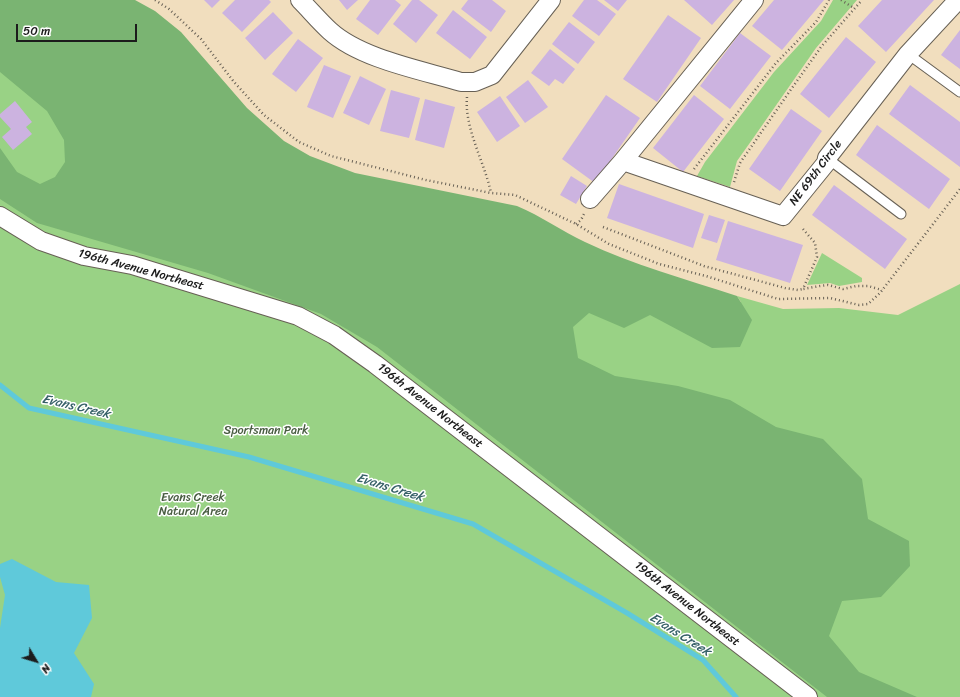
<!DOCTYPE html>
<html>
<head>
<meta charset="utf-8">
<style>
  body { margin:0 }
  #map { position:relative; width:960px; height:697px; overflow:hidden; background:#f1debe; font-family:Sriracha,sans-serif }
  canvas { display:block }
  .north { position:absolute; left:16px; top:641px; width:40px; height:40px; -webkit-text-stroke:3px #fff; paint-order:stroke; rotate:128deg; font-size:11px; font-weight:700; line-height:16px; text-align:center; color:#1c1c1c }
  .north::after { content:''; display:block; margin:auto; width:14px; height:18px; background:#1c1c1c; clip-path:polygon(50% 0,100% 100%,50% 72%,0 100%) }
  .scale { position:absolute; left:16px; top:24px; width:121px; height:18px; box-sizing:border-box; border:2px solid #1c1c1c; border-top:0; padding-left:5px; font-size:12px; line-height:14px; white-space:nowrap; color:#1c1c1c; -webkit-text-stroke:3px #fff; paint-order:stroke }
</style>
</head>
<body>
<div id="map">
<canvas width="960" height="697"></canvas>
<div class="north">N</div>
<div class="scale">50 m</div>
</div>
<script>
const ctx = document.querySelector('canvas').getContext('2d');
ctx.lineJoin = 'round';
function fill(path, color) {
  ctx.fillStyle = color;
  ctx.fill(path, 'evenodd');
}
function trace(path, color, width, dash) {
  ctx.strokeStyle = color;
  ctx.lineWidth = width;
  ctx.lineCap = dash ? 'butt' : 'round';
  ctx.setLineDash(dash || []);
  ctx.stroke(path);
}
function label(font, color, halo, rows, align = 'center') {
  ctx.font = font + ' Sriracha,sans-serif';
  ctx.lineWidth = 3;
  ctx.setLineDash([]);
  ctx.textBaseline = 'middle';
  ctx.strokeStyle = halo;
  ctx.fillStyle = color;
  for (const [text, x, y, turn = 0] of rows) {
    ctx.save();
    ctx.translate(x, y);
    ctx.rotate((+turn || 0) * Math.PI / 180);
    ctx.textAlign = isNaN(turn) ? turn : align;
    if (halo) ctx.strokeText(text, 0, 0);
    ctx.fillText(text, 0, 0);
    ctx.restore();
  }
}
fill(new Path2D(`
  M0,0L285,150L615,262L741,302L737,296L783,309L839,308L898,315L960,284V697H0Z
  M833,0H857L816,48L754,137L737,161L730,187L697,176L705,162L774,72L821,21Z
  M822,253L862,278V282L839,286L830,283L807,285Z`), '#99d285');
fill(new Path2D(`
  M0,0H135L155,11L181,32L247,108L284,141L310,156L355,173L517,206C541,216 562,231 585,242C633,265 686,279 737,296L752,320L740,347L712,348L650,315L624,328L589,313L573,327L578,358L615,376L678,386L730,400L776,427L823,439L862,479L868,519L909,541L910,566L881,597L842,601L829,636L859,672L917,697H827L377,347L321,314L208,273L37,223L0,199V148L17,172L40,184L55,177L65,162L64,140L47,111L0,72Z`), '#7ab472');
fill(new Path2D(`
  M12,559L56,582L89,585L92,618L74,653L94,684L91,697H0V628L5,595L0,577V564Z`), '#5fc9da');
trace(new Path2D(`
  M0,385L29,408L249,457L473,524L627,613L703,660L736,697`), '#5fc9da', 5);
fill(new Path2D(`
  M204,0H220L212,8Z
  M235,0H269L271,2L242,32L222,13Z
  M339,0H358L347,10Z
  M370,0H395L401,5L378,35L356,19Z
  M412,0H419L438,15L416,43L393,24Z
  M468,0H492L506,11L491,32L461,9Z
  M584,0H597L616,14L599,36L572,16Z
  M604,0H627L618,11Z
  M684,0H734L712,25Z
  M774,0H824L782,50L752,26Z
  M882,0H934L886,52L858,26Z
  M453,10L487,37L470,59L436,33Z
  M273,12L293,33L265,60L245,38Z
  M668,15L701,38L657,102L623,79Z
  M569,22L595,42L578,64L552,44Z
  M960,30V69L941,55Z
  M740,33L771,56L730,109L700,86Z
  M846,37L876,62L829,118L800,94Z
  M298,39L323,58L296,92L272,74Z
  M550,49L575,69L563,84L555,79L549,86L531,73Z
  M324,65L351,76L333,118L307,107Z
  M360,76L386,89L369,125L343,113Z
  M528,80L548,107L525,123L506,97Z
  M910,85L960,122V167L889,114Z
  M391,90L420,98L409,138L380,131Z
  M606,95L640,118L595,183L562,159Z
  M694,95L724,119L683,172L653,148Z
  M500,96L520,126L497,142L477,112Z
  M425,99L455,107L444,148L415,140Z
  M15,101L32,122L26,127L32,134L13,150L2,137L11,129L0,117V114Z
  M791,109L822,131L780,191L749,169Z
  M877,125L950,179L929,209L856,155Z
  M571,176L587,186L576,204L560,195Z
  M619,184L704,214L693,248L607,218Z
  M834,185L907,239L885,269L812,215Z
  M709,215L725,220L717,243L701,238Z
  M728,221L803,245L790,283L716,260Z`), '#ccb3e0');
const service = new Path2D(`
  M908,54L960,92
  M827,158L901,214`);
const minor = new Path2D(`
  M300,0C310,10 320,22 330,31C361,59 421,70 461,82H475L492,75L551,0
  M623,161L783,216L826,163L827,158L908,54L958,0
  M590,199L623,161L754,0
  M0,216L41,241L84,256L132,265L298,316L334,335L375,364L808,697`);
trace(service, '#676055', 11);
trace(minor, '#676055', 20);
trace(new Path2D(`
  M155,0L169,9L201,39L234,82L264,115L299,142L331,156L426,180L491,193L515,195L576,224L609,244L659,264L706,276L778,299L830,298L859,305L868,304L880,293L960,189
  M841,0L854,8
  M467,97C464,128 485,163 491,193
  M694,169L776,63L816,22L829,0
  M734,182L740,163L785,98L821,47L862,0
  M576,224L581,220L584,214
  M603,227L704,266L785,288L798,290L803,289
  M803,229L815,243L817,257L803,289L820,286L828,285L843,289L856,286H868L882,290`), '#676055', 2.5, [1, 3]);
trace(service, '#fff', 9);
trace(minor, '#fff', 18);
label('12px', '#1c1c1c', '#fff', [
  ["NE 69th Circle",816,173,-53],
  ["196th Avenue Northeast",141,270,15],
  ["196th Avenue Northeast",430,406,38],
  ["196th Avenue Northeast",687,604,38]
]);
label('12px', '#485c41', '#fff', [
  ["Sportsman Park",266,431],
  ["Evans Creek",193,498],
  ["Natural Area",193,512]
]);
label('italic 13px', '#376168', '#fff', [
  ["Evans Creek",76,407,13],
  ["Evans Creek",390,488,17],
  ["Evans Creek",680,635,32]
]);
</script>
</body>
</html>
